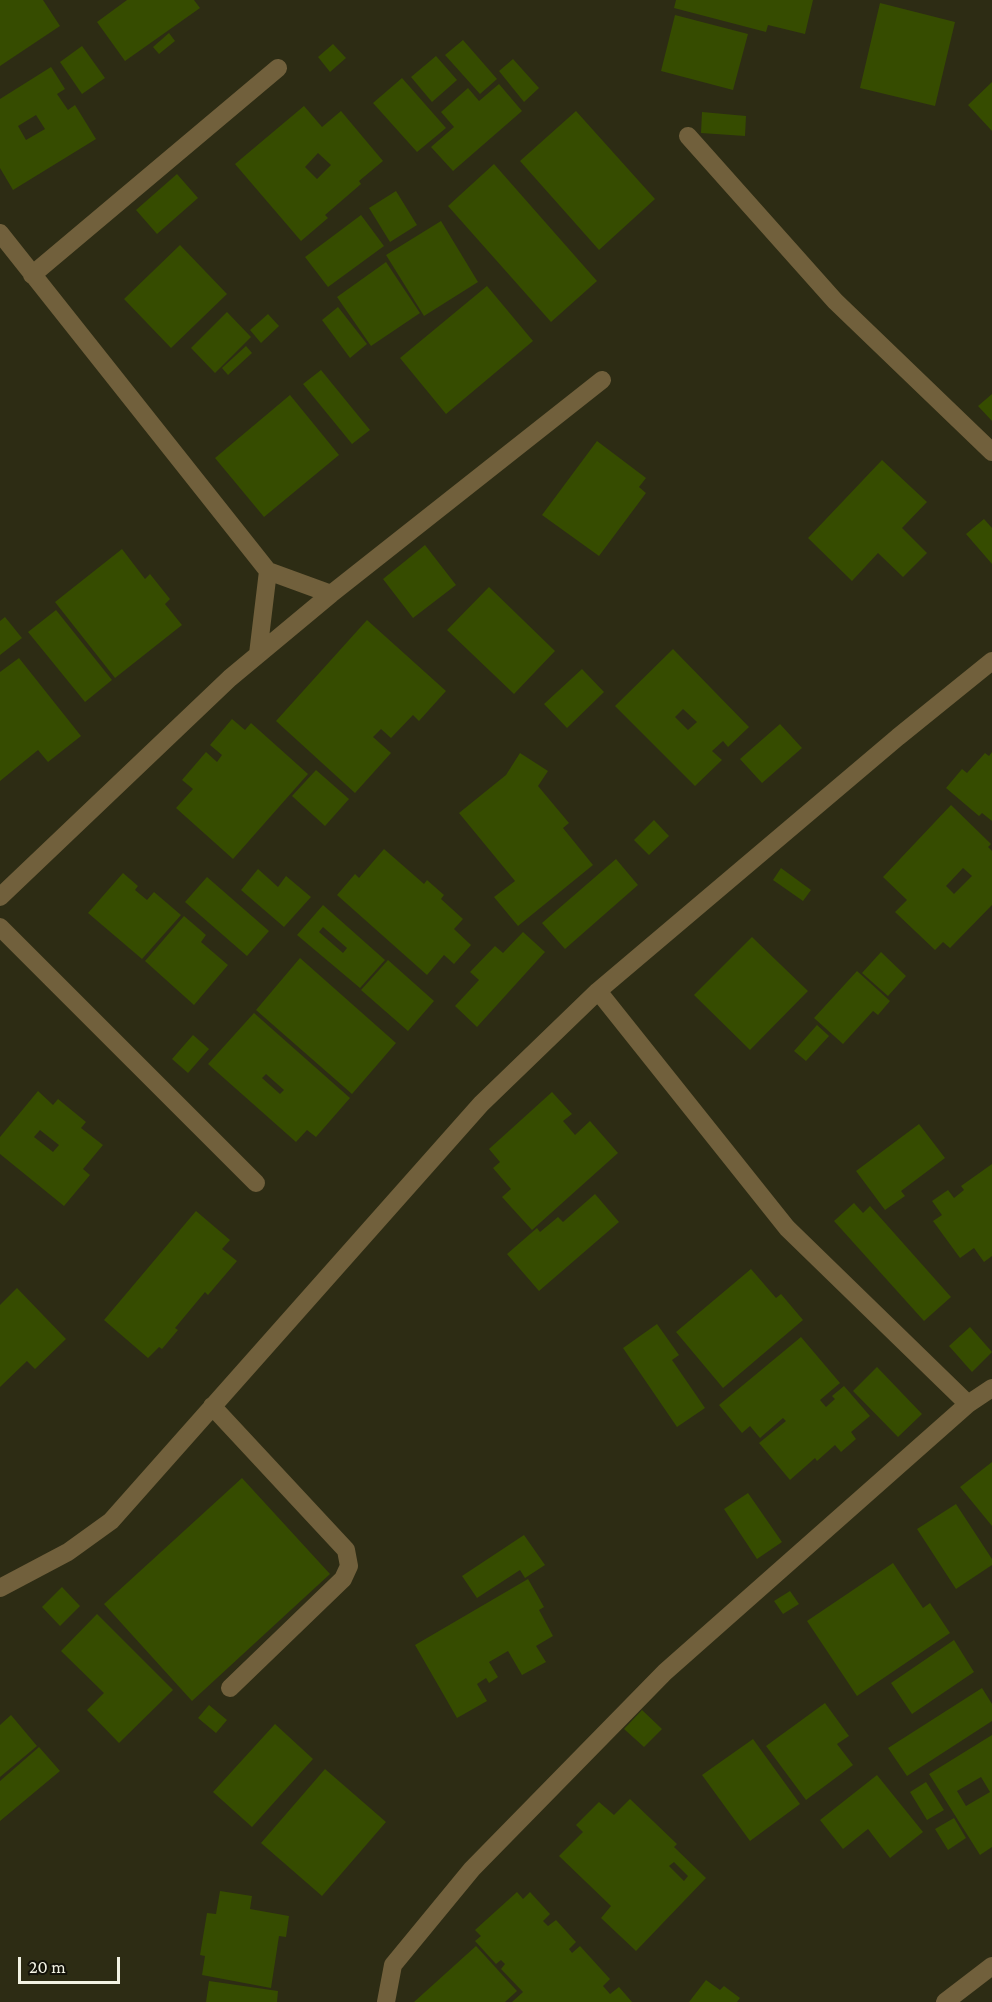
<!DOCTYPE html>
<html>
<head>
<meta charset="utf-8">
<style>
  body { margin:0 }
  #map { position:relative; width:992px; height:2002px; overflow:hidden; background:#2d2c14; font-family:"Crimson Pro",serif }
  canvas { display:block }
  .scale { position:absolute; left:18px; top:1957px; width:102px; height:27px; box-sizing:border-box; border:3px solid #f3f3e4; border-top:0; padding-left:8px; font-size:18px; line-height:21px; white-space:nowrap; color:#f3f3e4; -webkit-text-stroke:4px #141309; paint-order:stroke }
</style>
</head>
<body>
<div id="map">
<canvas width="992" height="2002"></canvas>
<div class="scale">20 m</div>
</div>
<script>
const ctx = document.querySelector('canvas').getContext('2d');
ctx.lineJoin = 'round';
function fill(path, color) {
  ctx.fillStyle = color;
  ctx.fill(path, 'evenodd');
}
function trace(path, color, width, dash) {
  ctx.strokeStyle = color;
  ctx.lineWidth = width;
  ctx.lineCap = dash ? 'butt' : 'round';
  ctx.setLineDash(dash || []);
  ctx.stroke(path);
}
fill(new Path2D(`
  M0,0H43L60,26L0,66Z
  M127,0H194L200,8L125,61L97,22Z
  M676,0H813L805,34L768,25L766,32L674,8Z
  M880,3L955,22L935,106L860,88Z
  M675,15L748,34L733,90L661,71Z
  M169,33L175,41L159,54L153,47Z
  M463,40L497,79L480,94L445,55Z
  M333,44L346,58L330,72L318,57Z
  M82,46L105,78L82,94L60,62Z
  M436,56L457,80L432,102L411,77Z
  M513,59L539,88L524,102L499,71Z
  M51,67L65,89L57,94L68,110L75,105L96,139L13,190L0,168V99ZM36,115L45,129L26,140L18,126Z
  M402,78L446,128L417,152L373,103Z
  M992,82V131L968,105Z
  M499,84L522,111L453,171L431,147L454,127L441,112L468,88L479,101Z
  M304,106L322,127L341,111L383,161L359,181L361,184L325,215L328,218L301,241L235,164ZM318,153L331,165L317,179L305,167Z
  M576,111L655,199L599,250L520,161Z
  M702,112L746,116L745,136L701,133Z
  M494,164L597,281L551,322L448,206Z
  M177,174L198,198L157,234L136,210Z
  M396,191L417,225L390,242L369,208Z
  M361,215L384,246L328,287L305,257Z
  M441,221L478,282L424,316L386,255Z
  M180,245L227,294L171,348L124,299Z
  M386,262L420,313L371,346L337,297Z
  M487,286L533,341L446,414L400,358Z
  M338,307L367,344L350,358L322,320Z
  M227,312L251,337L215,373L191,348Z
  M268,314L279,326L261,343L250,330Z
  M246,346L252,353L228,375L222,368Z
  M321,370L370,430L352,444L303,384Z
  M992,394V421L978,406Z
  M290,395L339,455L264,517L215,458Z
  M597,441L646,478L639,487L646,493L599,556L542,515Z
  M882,460L927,502L902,528L927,553L903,577L878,553L852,581L808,538Z
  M984,519L992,528V564L966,534Z
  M425,545L456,585L413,618L383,579Z
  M122,549L145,579L150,574L170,599L165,604L182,625L115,678L55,602Z
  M489,587L555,651L514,694L447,630Z
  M56,610L112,680L85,702L28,632Z
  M5,617L22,638L0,655V621Z
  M367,620L446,691L419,721L413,715L391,738L381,729L373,737L391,753L355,793L276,721Z
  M673,649L749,727L728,747L723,741L712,751L722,760L695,786L615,706ZM683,709L697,722L688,730L675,717Z
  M19,658L81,736L48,762L38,750L0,781V672Z
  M582,669L604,692L567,728L544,704Z
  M232,719L245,730L251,723L308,774L233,859L176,808L193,789L182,780L206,752L217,762L222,755L210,745Z
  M780,724L802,748L762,783L740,759Z
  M992,752V821L982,813L979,816L946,788L962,769L967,773L985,753L989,756Z
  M520,753L548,771L538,786L569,823L563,828L593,865L518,926L494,897L515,881L459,813L506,775Z
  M316,770L349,799L325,826L292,796Z
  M951,805L991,844L988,847L992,851V905L950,948L943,942L935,950L895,912L907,900L883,877ZM963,868L972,876L954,894L946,886Z
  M654,820L669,836L649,855L634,840Z
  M384,849L424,884L427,880L444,895L441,899L463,919L454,929L471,945L454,964L444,955L427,975L337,895L355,874L359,878Z
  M616,859L638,885L565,949L542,923Z
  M781,868L811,890L803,901L773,880Z
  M258,869L278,887L286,876L311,897L284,927L241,890Z
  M123,873L138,886L135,890L147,900L154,892L181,915L142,959L88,913Z
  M207,877L269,931L247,956L185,902Z
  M323,905L385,960L360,988L297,935ZM323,927L347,948L343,953L319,932Z
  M184,916L206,935L201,942L228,965L194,1005L145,961Z
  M523,932L545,952L477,1027L455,1006L479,980L470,972L495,946L503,953Z
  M752,937L808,991L750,1050L694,995Z
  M881,952L906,976L888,996L862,973Z
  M300,958L396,1043L352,1094L256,1010Z
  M388,960L434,1001L408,1031L361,990Z
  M857,971L890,1001L878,1015L873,1011L843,1044L814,1018Z
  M254,1013L350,1098L316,1137L307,1130L296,1142L208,1064ZM266,1074L284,1090L280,1094L262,1078Z
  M817,1025L829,1036L806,1061L794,1051Z
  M193,1035L209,1049L188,1073L172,1059Z
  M38,1091L53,1105L58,1099L86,1122L81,1128L103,1145L83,1169L90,1175L64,1206L0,1154V1137ZM40,1130L59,1145L53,1152L34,1137Z
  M552,1092L572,1114L563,1121L575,1135L590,1121L618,1153L532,1230L502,1197L511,1189L493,1168L500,1162L489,1149Z
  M919,1124L945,1158L901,1191L905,1196L885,1210L856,1171Z
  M992,1164V1256L984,1262L974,1248L960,1258L933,1221L942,1215L932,1201L948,1190L954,1198L964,1190L961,1186Z
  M595,1194L619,1222L539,1291L507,1254L537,1228L540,1232L558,1217L563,1222Z
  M854,1203L863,1213L870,1206L951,1297L924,1321L834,1221Z
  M196,1211L230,1240L222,1249L237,1261L208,1295L205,1292L175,1328L178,1330L162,1349L159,1347L148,1358L104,1320Z
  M751,1269L776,1298L781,1294L803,1320L723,1388L676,1332Z
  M17,1288L66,1339L35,1369L27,1361L0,1387V1305Z
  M657,1324L679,1355L672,1360L705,1408L677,1427L623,1348Z
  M970,1327L992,1352L972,1372L949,1346Z
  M801,1337L840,1383L820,1400L826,1407L835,1399L832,1396L844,1386L870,1416L851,1432L856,1439L841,1452L835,1445L817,1461L815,1458L790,1480L759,1443L786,1421L783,1418L760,1438L750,1426L742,1433L719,1405Z
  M877,1367L922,1414L898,1437L853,1391Z
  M992,1462V1526L960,1487Z
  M242,1478L330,1574L192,1701L104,1604Z
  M748,1493L782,1542L757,1559L724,1509Z
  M956,1504L992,1559V1565L956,1589L917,1529Z
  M524,1535L545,1565L525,1578L520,1570L477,1598L462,1576Z
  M893,1563L923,1608L930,1603L950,1633L857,1696L807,1621Z
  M528,1579L544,1607L539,1610L553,1636L536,1646L546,1662L522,1675L508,1651L489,1662L498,1677L489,1683L486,1678L477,1684L487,1701L457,1718L415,1645Z
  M62,1587L80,1606L60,1626L42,1607Z
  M790,1591L799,1604L783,1614L774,1601Z
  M97,1614L173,1690L119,1743L87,1710L104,1693L61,1651Z
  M954,1640L974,1672L912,1714L891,1683Z
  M982,1688L992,1704V1721L907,1776L888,1748Z
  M825,1703L849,1736L837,1744L853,1765L806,1800L766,1746Z
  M209,1705L227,1720L216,1733L198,1718Z
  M642,1710L662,1729L644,1747L624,1729Z
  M11,1715L37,1746L0,1777V1725Z
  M275,1724L313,1759L252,1827L213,1792Z
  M992,1735V1847L980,1855L929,1774ZM981,1777L990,1792L966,1806L957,1791Z
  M753,1739L800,1804L750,1841L702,1775Z
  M39,1747L60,1771L0,1821V1781Z
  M325,1769L386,1822L322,1896L261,1843Z
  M877,1775L923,1832L890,1858L868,1829L843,1849L820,1820Z
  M926,1782L944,1810L927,1820L910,1792Z
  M630,1799L677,1844L674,1847L706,1878L636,1951L601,1918L611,1906L559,1856L583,1832L576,1825L599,1802L614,1815ZM674,1862L688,1876L684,1881L669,1866Z
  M954,1818L966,1838L948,1850L935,1829Z
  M220,1891L252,1896L250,1909L289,1916L286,1937L279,1936L271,1988L202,1975L205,1956L200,1955L207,1913L216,1914Z
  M517,1892L523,1899L530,1892L550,1914L543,1921L548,1926L556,1920L576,1942L569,1949L572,1953L580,1946L610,1979L603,1986L610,1994L619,1987L632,2002H512L523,1992L501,1969L505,1964L501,1960L496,1964L475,1941L481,1936L475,1930Z
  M476,1946L517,1991L505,2002H414Z
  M706,1980L720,1990L724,1986L740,1998L737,2002H689Z
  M209,1981L278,1991L277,2002H206Z`), '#364c00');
trace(new Path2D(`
  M688,136L835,301L992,452
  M0,233L268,571L331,594
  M32,275L278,68
  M258,654L268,571
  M0,897L230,678L331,594L602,380
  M0,927L256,1183
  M598,991L787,1228L968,1404
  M212,1406L346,1550L349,1566L343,1579L230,1688
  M0,1588L68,1552L111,1521L481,1104L598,991L898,737L992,661
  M386,2002L393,1965L472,1869L665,1672L968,1404L992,1388
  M945,2002L992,1966`), '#71603c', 18);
</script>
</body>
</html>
